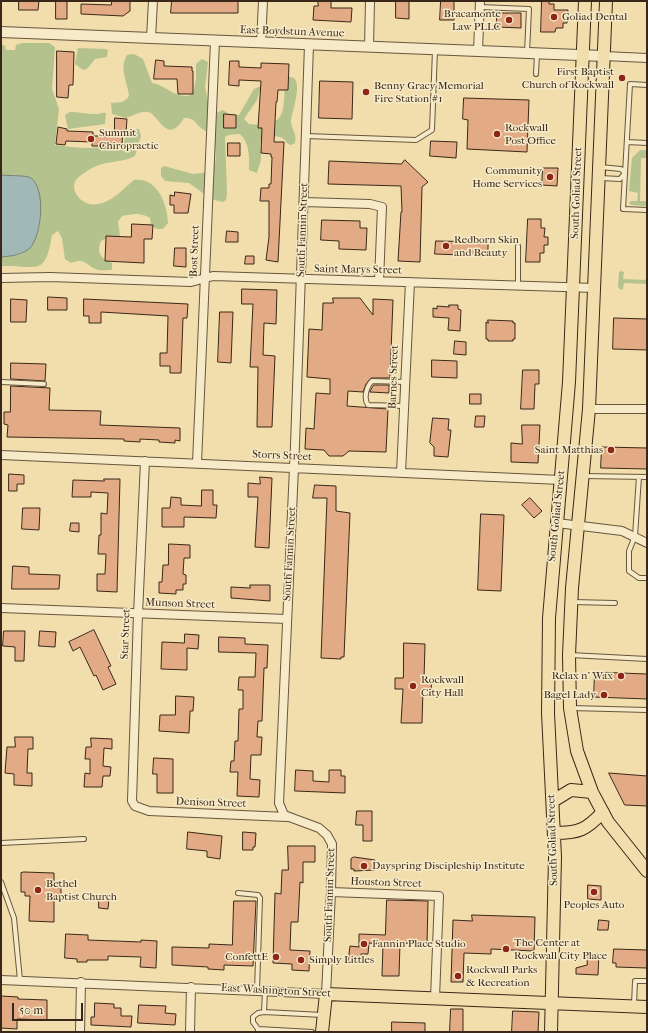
<!DOCTYPE html>
<html>
<head>
<meta charset="utf-8">
<style>
  body { margin:0 }
  #map { position:relative; width:648px; height:1033px; overflow:hidden; background:#f1deac; font-family:"IM FELL French Canon",serif }
  canvas { display:block }
  .frame { position:absolute; inset:0; border:2px solid #392819; pointer-events:none }
  .scale { position:absolute; left:12px; top:1003px; width:71px; height:18px; box-sizing:border-box; border:2px solid #392819; border-top:0; padding-left:5px; font-size:12px; line-height:14px; white-space:nowrap; color:#392819; -webkit-text-stroke:3px #f6eac9; paint-order:stroke }
</style>
</head>
<body>
<div id="map">
<canvas width="648" height="1033"></canvas>
<div class="frame"></div>
<div class="scale">50 m</div>
</div>
<script>
const ctx = document.querySelector('canvas').getContext('2d');
ctx.lineJoin = 'round';
function fill(path, color) {
  ctx.fillStyle = color;
  ctx.fill(path, 'evenodd');
}
function trace(path, color, width, dash) {
  ctx.strokeStyle = color;
  ctx.lineWidth = width;
  ctx.lineCap = dash ? 'butt' : 'round';
  ctx.setLineDash(dash || []);
  ctx.stroke(path);
}
function label(font, color, halo, rows, align = 'center') {
  ctx.font = font + ' "IM FELL French Canon",serif';
  ctx.lineWidth = 3;
  ctx.setLineDash([]);
  ctx.textBaseline = 'middle';
  ctx.strokeStyle = halo;
  ctx.fillStyle = color;
  for (const [text, x, y, turn = 0] of rows) {
    ctx.save();
    ctx.translate(x, y);
    ctx.rotate((+turn || 0) * Math.PI / 180);
    ctx.textAlign = isNaN(turn) ? turn : align;
    if (halo) ctx.strokeText(text, 0, 0);
    ctx.fillText(text, 0, 0);
    ctx.restore();
  }
}
fill(new Path2D(`
  M22,43H49L55,47L52,89L59,109L55,145C66,146 78,148 90,148C101,148 112,144 124,145L125,135L132,129H139L141,136L135,156C124,162 111,161 99,165C93,167 85,172 80,176C65,186 81,208 98,204C112,202 123,189 134,180C157,177 167,203 168,223L163,229H157L151,225L150,218C140,212 133,214 122,216L118,222L120,236L114,240L107,238L101,241C96,252 101,259 112,263V270C108,270 102,271 98,270C86,267 87,257 71,263L65,259L62,238L58,231L52,235C45,278 37,265 1,266V257L22,254C27,247 33,241 37,234C43,222 42,187 31,178C27,175 8,176 1,175V44L5,46L6,50H15L16,45Z
  M78,48L105,49L108,50L107,57L95,59L88,68L83,70L75,64Z
  M134,54L143,59L152,83C165,84 178,102 193,94L196,79V64L202,59L208,62L205,87L210,112L213,114L223,110L229,114L239,115L254,89L261,86L257,100L244,119L249,124C289,129 283,109 285,78C308,70 291,113 291,122C292,130 297,134 295,143L291,145C286,144 286,140 282,138C279,136 273,136 269,136C256,136 262,150 261,158C261,163 258,168 257,173L249,170C249,156 250,144 240,134L228,135L225,137L227,193L226,200L223,202L211,199L189,183L165,181L161,176V168L164,166L193,174L211,172C219,163 215,145 213,135C209,133 205,131 201,128C195,123 194,117 184,118C167,147 158,113 148,112C140,111 133,116 126,118L112,114L111,103L122,102L128,98L129,95C127,81 119,68 127,55Z
  M70,112C78,112 88,114 96,114C101,114 101,112 106,113L105,124L68,129L65,115Z
  M640,150H647V158H641L640,201H646V206L631,205L629,203L631,201H637L638,193L629,191L632,158Z
  M621,271L624,272L623,279L647,280V284L624,283L623,289L621,290L618,287L619,272Z`), '#b4c28e');
const water = new Path2D(`
  M1,175C8,176 27,175 31,178C46,189 42,235 30,248C22,255 11,256 1,257Z`);
fill(water, '#a1b9b6');
trace(water, '#777f77', 1);
const building = new Path2D(`
  M19,1H39L38,10H19Z
  M56,1H67V19H56Z
  M112,1H130V11L123,16L81,14V4L111,5Z
  M172,1H238V13H171Z
  M318,1H331V8H352L351,22L313,20L314,6H318Z
  M396,1H409V19L396,18Z
  M441,1H454V20H440Z
  M542,1H549V4H554V10H568L567,23H563V28H556L555,32H541Z
  M497,13H521V28L497,27Z
  M57,51L74,52L73,85H69L68,98L57,97Z
  M156,60L164,61V66L192,67V71H193V94H178L177,79H154Z
  M230,61H239V67L261,68V63L289,64L288,90H278L277,102H276L274,142H284L278,262L266,260L269,237V201H260L261,188H269V184H271L272,157H271V154L261,153L262,128H258L261,81L239,80V86L229,85Z
  M320,81L353,82L352,119L319,118Z
  M464,98L529,100L527,152L467,149L468,120L463,119Z
  M224,114L236,115V128H224Z
  M115,118L127,119L126,132L123,131L122,144L104,143V146H92V142L66,141L65,145L56,144L58,127L67,129V131L93,132V136H111V131H114Z
  M431,141L457,142L456,158L430,156Z
  M228,143H240V156H228Z
  M405,160L428,182L422,187L420,262L398,261L401,212H402L401,186L328,184L329,161L401,164Z
  M543,168H558L557,186L542,185Z
  M175,192L191,194L188,213H174V205H170V195L174,196Z
  M528,219H541V228H545L544,237H548V245H544V253H540V262H526Z
  M322,220L360,221V228H367L366,250L339,249V241L321,240Z
  M132,224L153,225L152,239H144V263L105,261L106,236L131,237Z
  M227,231L238,232V242H226Z
  M436,241L488,242V256L435,254Z
  M175,248H186V267L174,266Z
  M246,256H254V264H245Z
  M242,289L277,290L276,324L264,323L263,355L275,356L272,427H257L258,367H250L253,304H242Z
  M48,297L67,298V310H48Z
  M333,298H360L373,315V299L393,300L390,378H371L366,384L363,392L348,391L347,406L388,409L386,452L349,451L343,456H329L324,450L305,449L306,428L314,429L316,393L330,394V379L307,377L309,329L322,330L323,303H333Z
  M11,299L27,300L26,322H11Z
  M84,299L188,304L187,318H183L181,373H170V366H160V353H167L168,316L101,312V323H89V316H84Z
  M449,305H458V309L461,310L460,331L448,330L449,318L433,317V308L437,309V306L449,307Z
  M220,312H233L231,363L218,362Z
  M614,318L647,319V350L613,349Z
  M488,320L513,321V323H515V339H513V341H488V339H486V322L488,323Z
  M455,341L466,342V355L454,354Z
  M432,360L457,361V378L432,377Z
  M11,363L46,364L45,381L11,379Z
  M523,370H539V384H535L534,409H521Z
  M374,385H389V393L370,392Z
  M11,386L50,388L49,410L101,411L100,425L180,428V441L175,440V443L159,442V440L140,439V442L124,441V439L7,437L8,425L4,424V412H10Z
  M470,394H481V404H470Z
  M476,416H485L484,427H475Z
  M433,418L449,419L448,430H451L448,457L434,456V447L430,443Z
  M522,425H540L538,463L511,462V443L522,444Z
  M602,447L647,448V469L601,468Z
  M9,474L24,475V484H17V491H9Z
  M260,477L272,478L269,548L255,547L258,497H248V483L260,484Z
  M104,479H120L117,592L97,591V574H105L106,554H98L99,535H101V513L107,514L108,493L91,492V497H72L73,480L104,481Z
  M315,485L336,486V511L350,513L344,657H341V659L321,658L327,498H313Z
  M202,490H213V505H217L216,518L184,517V527H162V508H170L171,497L181,498V505L201,506Z
  M530,498L542,511L534,518L522,505Z
  M23,508H40L39,530L22,529Z
  M481,514L504,515L501,591L478,590Z
  M71,523H79V532L70,531Z
  M169,544L190,545V558H184L183,574L186,575V584H183V590H176V594L159,593V582H162L163,565H168Z
  M13,566L29,567V574L60,575L59,589H12Z
  M250,585H270V601L231,598V587L250,588Z
  M94,630L111,666L108,667L116,684L103,690L96,675L94,676L80,647L73,651L69,642Z
  M4,631H25L24,661H15V647L3,646Z
  M40,631L56,632L55,647L39,646Z
  M185,634L199,635L198,649L187,648V670L161,669L162,642L184,643Z
  M219,637L245,638V644L268,645L267,668H264L262,721H258L257,737H262L261,755H251L250,779L260,780L259,797L237,796L238,772H230L231,761H234L235,741H238L239,709H243V690H238L239,677H255L256,653L219,652Z
  M404,643L425,644L424,679H432L431,690L423,689L422,723H401L403,689H395V678H403Z
  M595,672L647,674V699L594,697Z
  M176,696L194,697L193,711H190L189,733L159,731L160,715H175Z
  M15,737H33V749H28L27,773H32V786L14,785V774L5,773L7,747H15Z
  M91,738L112,739V749L104,748L103,766L111,767L110,776H103L102,787H84L85,773L90,774V759H85L86,747H91Z
  M154,758L173,759V793H157V774H153Z
  M296,770L313,771V781L329,782V770H341V776H345V793L295,791Z
  M609,773L647,776V806L625,805Z
  M357,811H372V841H363V825H356Z
  M188,832L222,836L220,859L207,857V851L187,849Z
  M243,832L256,833L255,847H253V850H243Z
  M288,846H315V862H303V883L300,882L298,922H291L290,950L310,951L309,971L292,970V964L273,963L275,893L281,894L282,870H288Z
  M354,857L375,860V870L354,871V869H351V859Z
  M24,872L54,873V887L61,888V895H54V922L29,921L30,896H25V892H21V873Z
  M588,885L601,886V900L588,899Z
  M99,898L109,899L108,909L99,908Z
  M387,900L428,901L427,944L400,943L399,976H382L383,944L369,943L368,954H361V962H348L350,946L359,947V934L385,935Z
  M234,901H256L253,966L224,965V970L208,969V967L172,965V947L209,948V944L232,945Z
  M472,915L535,917L534,951L491,949V954L464,953L463,982H451L453,920L472,921Z
  M599,920L609,921L608,930H598Z
  M66,934L88,935V940L141,942V940L157,941L156,968L140,967L141,957L108,956V960H87V962H77V959L65,958Z
  M614,949L647,950V968L616,967V963H613Z
  M587,953L599,954L598,975L576,974V968L587,965Z
  M1,996L18,997V999L47,1000V1020L17,1019V1029L1,1028Z
  M95,1003L114,1004V1008H121V1016H132L131,1027L91,1025V1017H94Z
  M139,1005L166,1006L165,1013L176,1014L175,1025L138,1023Z
  M451,1009H463V1032H450Z
  M513,1011L539,1012L538,1032H512Z
  M392,1022L425,1023V1032H392Z`);
fill(building, '#e2aa85');
trace(building, '#392819', 1);
const service = new Path2D(`
  M480,7L529,9L527,53
  M536,74L537,54
  M647,85L630,84L623,209L647,210
  M306,136L416,140L432,130L435,50
  M627,142L647,143
  M600,178L620,179L625,173L621,169L600,167
  M518,246V285
  M1,382L44,384
  M404,406L368,405C363,398 367,386 372,381L405,382
  M584,476L647,477
  M639,477L635,536L629,551V571L639,578H647
  M572,602L615,603
  M570,655L647,659
  M571,708L647,710
  M1,843L84,839
  M1,882L14,918L20,980
  M238,893L258,895L260,898L257,990
  M634,1005L635,981H647
  M264,1012L323,1015
  M258,1029L312,1032
  M258,1032V1029L253,1022V1017L258,1013L264,1012L265,991`);
const minor = new Path2D(`
  M151,38L153,1
  M261,43L263,1
  M369,47L370,1
  M478,51L480,1
  M604,56L647,58
  M304,202L370,204L382,207L379,281
  M1,278L50,277L191,282L213,276L595,288
  M589,409H647
  M1,455L561,480
  M145,461L138,614L132,801L135,806L149,811L287,817
  M197,463L215,41
  M401,473L410,282
  M557,523L622,531L647,543
  M1,608L287,619
  M331,892L439,896L435,998
  M1,980L326,994L331,892L332,844L327,835L319,828L284,815L279,803L295,445L309,45
  M80,1032L81,982
  M190,1032L191,987`);
const tertiary = new Path2D(`
  M1,32L604,56`);
const primary = new Path2D(`
  M606,1L589,409L572,588L569,655L570,708L577,751L592,792L608,822L647,871
  M553,801L571,790L592,792
  M554,833C579,833 586,830 603,812
  M322,1032L326,994L647,1007
  M551,1032L555,857L548,713L549,618L569,382L585,1`);
trace(service, '#67563e', 6);
trace(minor, '#67563e', 10);
trace(tertiary, '#67563e', 12);
trace(primary, '#392819', 14);
trace(service, '#f6eac9', 4);
trace(minor, '#f6eac9', 8);
trace(tertiary, '#f6eac9', 10);
trace(primary, '#f1deac', 12);
for (const [x, y, r, color] of [
  [554,17,4,"#8f2418"],
  [509,20,4,"#8f2418"],
  [622,78,4,"#8f2418"],
  [366,92,4,"#8f2418"],
  [497,134,4,"#8f2418"],
  [91,139,4,"#8f2418"],
  [550,177,4,"#8f2418"],
  [446,246,4,"#8f2418"],
  [611,450,4,"#8f2418"],
  [621,676,4,"#8f2418"],
  [413,686,4,"#8f2418"],
  [604,695,4,"#8f2418"],
  [364,866,4,"#8f2418"],
  [38,890,4,"#8f2418"],
  [594,892,4,"#8f2418"],
  [364,944,4,"#8f2418"],
  [506,949,4,"#8f2418"],
  [276,957,4,"#8f2418"],
  [301,960,4,"#8f2418"],
  [458,976,4,"#8f2418"]
]) {
  const dot = new Path2D();
  dot.arc(x, y, r, 0, 2 * Math.PI);
  ctx.fillStyle = color;
  ctx.fill(dot);
  trace(dot, '#f6eac9', 1.5);
}
label('11px', '#392819', '#f6eac9', [
  ["Bracamonte",501,14,"right"],
  ["Law PLLC",501,27,"right"],
  ["Goliad Dental",562,17],
  ["First Baptist",614,72,"right"],
  ["Church of Rockwall",614,85,"right"],
  ["Benny Gracy Memorial",374,86],
  ["Fire Station #1",374,99],
  ["Rockwall",505,128],
  ["Post Office",505,141],
  ["Summit",99,133],
  ["Chiropractic",99,146],
  ["Community",542,171,"right"],
  ["Home Services",542,184,"right"],
  ["Redborn Skin",454,240],
  ["and Beauty",454,253],
  ["Saint Matthias",603,450,"right"],
  ["Relax n' Wax",613,676,"right"],
  ["Rockwall",421,680],
  ["City Hall",421,693],
  ["Bagel Lady",596,695,"right"],
  ["Dayspring Discipleship Institute",372,866],
  ["Bethel",46,884],
  ["Baptist Church",46,897],
  ["Peoples Auto",594,905,"center"],
  ["The Center at",514,943],
  ["Rockwall City Place",514,956],
  ["Fannin Place Studio",372,944],
  ["ConfettE",268,957,"right"],
  ["Simply Littles",309,960],
  ["Rockwall Parks",466,970],
  ["& Recreation",466,983]
], 'left');
label('11px', '#392819', '#f6eac9', [
  ["East Boydstun Avenue",292,32,2],
  ["South Goliad Street",577,193,-88],
  ["South Fannin Street",303,230,-88],
  ["Bost Street",195,251,-88],
  ["Saint Marys Street",358,270,1],
  ["Barnes Street",394,377,-88],
  ["Storrs Street",282,456,3],
  ["South Goliad Street",557,516,-84],
  ["South Fannin Street",290,554,-87],
  ["Munson Street",180,604,2],
  ["Star Street",126,634,-88],
  ["Denison Street",211,803,2],
  ["South Goliad Street",553,840,-92],
  ["Houston Street",386,883,2],
  ["South Fannin Street",330,895,-88],
  ["East Washington Street",276,991,3]
]);
</script>
</body>
</html>
